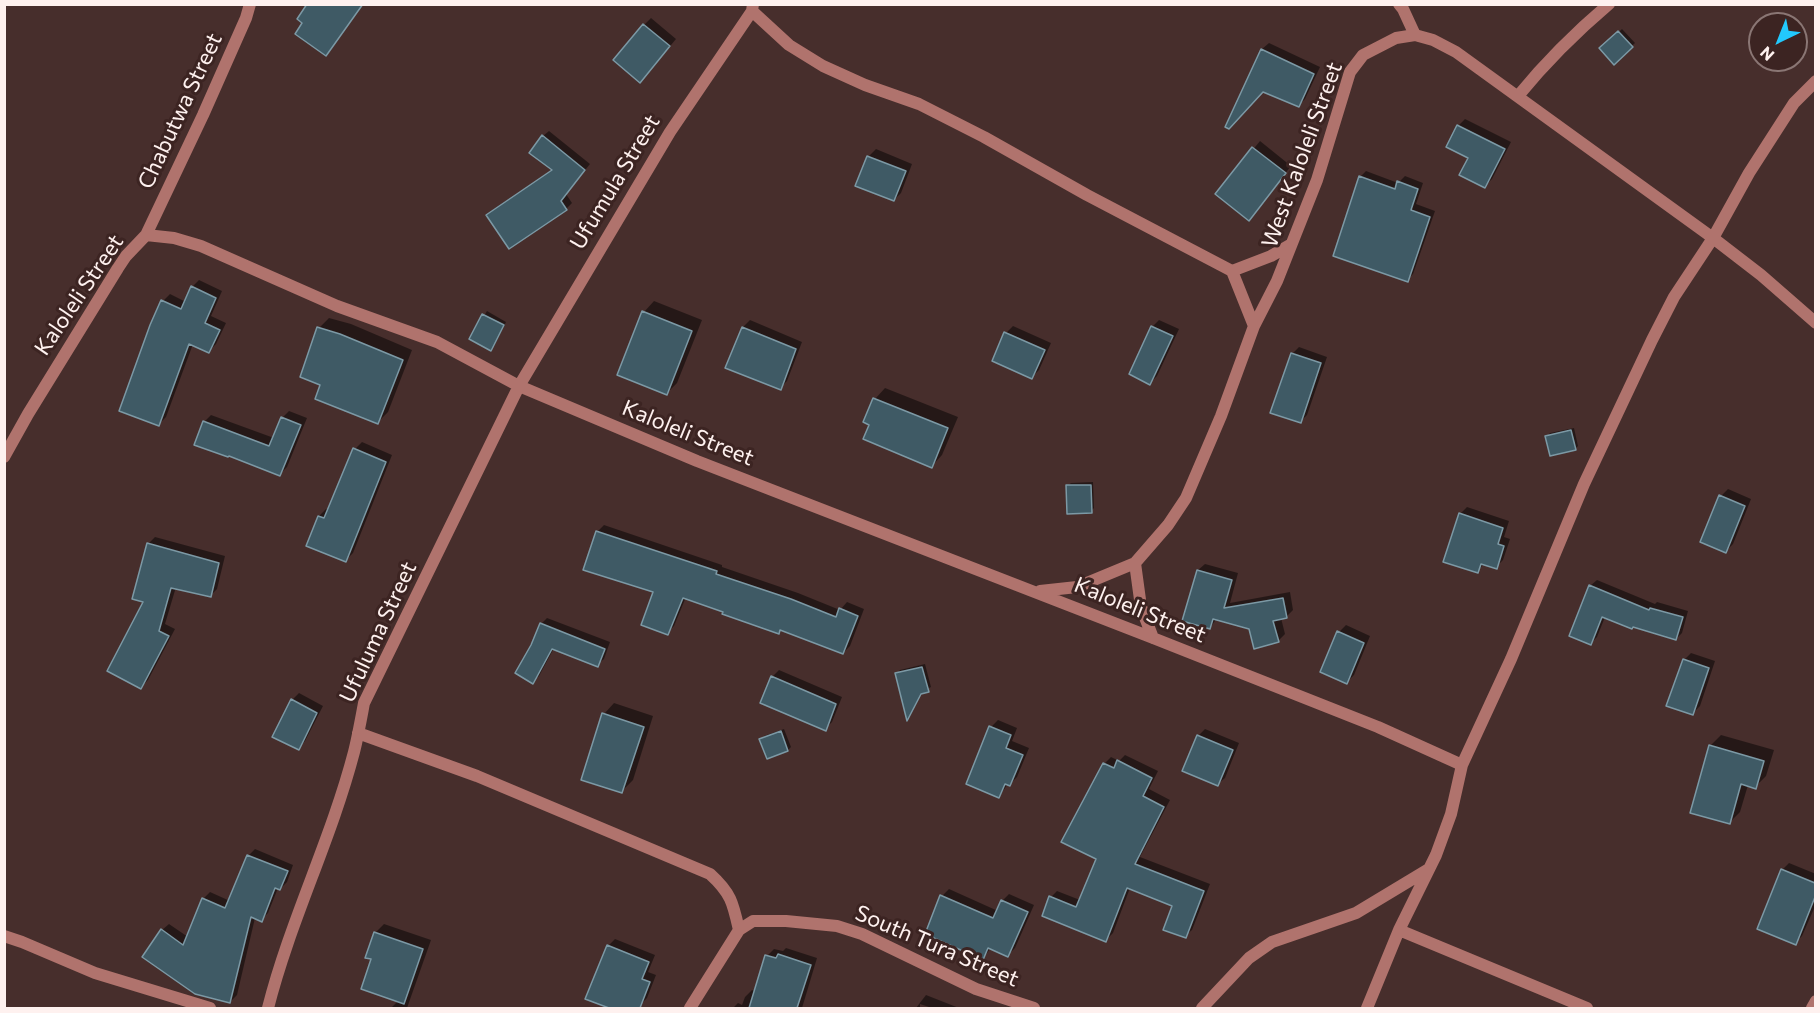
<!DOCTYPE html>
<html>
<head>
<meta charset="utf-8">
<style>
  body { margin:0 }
  #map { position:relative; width:1820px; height:1013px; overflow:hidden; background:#472e2c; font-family:Commissioner,sans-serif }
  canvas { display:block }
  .frame { position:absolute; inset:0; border:6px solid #fef1ef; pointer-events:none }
  .north { position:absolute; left:1748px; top:12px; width:60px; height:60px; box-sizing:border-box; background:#3c2422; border:2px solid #8a7674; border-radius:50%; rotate:223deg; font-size:16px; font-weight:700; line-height:24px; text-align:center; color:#fef1ef }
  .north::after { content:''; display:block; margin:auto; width:21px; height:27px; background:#22c9fd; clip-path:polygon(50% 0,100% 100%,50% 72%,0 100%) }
</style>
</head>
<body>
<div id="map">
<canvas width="1820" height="1013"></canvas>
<div class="frame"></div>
<div class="north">N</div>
</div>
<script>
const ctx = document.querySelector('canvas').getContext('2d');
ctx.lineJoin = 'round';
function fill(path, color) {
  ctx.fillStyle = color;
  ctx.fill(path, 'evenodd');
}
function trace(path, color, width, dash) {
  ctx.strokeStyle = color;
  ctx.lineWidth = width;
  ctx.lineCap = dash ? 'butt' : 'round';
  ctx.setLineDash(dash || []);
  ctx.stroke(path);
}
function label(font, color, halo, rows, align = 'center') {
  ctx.font = font + ' Commissioner,sans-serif';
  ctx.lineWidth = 6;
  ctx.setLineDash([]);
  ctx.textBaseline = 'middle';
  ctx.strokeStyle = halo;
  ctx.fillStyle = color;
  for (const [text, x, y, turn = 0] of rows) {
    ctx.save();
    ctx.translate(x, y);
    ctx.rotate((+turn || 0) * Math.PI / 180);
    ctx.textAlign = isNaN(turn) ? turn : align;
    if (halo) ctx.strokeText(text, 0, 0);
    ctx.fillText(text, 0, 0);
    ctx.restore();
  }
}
fill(new Path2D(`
  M651,18L676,39L647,74L644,25Z
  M1622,29L1635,43L1614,63L1601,49Z
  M1269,43L1320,67L1305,99L1299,105L1263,90L1227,126L1262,49Z
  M1465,119L1511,142L1492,179L1485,186L1470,157L1458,126Z
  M549,131L590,164L566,194L572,203L566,209L488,215L553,169L543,136Z
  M1260,141L1291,166L1255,212L1217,194Z
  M876,149L912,164L901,193L894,200L857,185L869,156Z
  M1366,171L1398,183L1405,176L1423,183L1416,204L1435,211L1413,274L1407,280L1360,177Z
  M199,280L222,291L211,316L226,323L216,344L209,351L193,344L166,417L159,424L163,301L170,294L186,302L192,287Z
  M654,301L702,320L677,383L666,394L644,312Z
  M487,311L506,322L494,346L471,338Z
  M329,318L351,324L412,350L388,412L378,422L322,384L319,328Z
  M750,320L802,342L787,381L780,388L727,367L743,327Z
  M1159,320L1179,329L1157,376L1150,383L1152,327Z
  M1013,326L1051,343L1039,370L1032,377L1006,333Z
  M1299,347L1327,357L1307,415L1300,422L1292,354Z
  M885,388L958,417L942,455L932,466L865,422L875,399Z
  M289,411L307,418L287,467L280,474L204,422L211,415L274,438L282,418Z
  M1574,428L1578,446L1575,449L1547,437L1550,433Z
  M362,442L392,455L353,553L346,560L319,516L326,509L329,510L355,449Z
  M1093,482L1094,508L1091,511L1067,486L1071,483Z
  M1728,489L1751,499L1733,544L1726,551L1721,496Z
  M1467,507L1509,521L1504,537L1510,539L1503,560L1496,567L1485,563L1477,571L1460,514Z
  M604,525L722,565V567L798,593L840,610L847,602L864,609L850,646L843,653L782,629L779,632L686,597L674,626L667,633L655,591L597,532Z
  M155,537L225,556L217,589L210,596L176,587L165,624L175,629L148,680L141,687L148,544Z
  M1205,564L1238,573L1230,603L1290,592L1293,610L1286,617L1281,618L1285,634L1278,641L1250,628L1217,618L1210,628L1198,570Z
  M1597,580L1655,604L1657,602L1688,611L1682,633L1676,639L1605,617L1597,637L1591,643L1590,586Z
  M547,618L610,642L604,659L597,665L554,648L539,676L532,682V646L541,624Z
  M1346,625L1370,636L1354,675L1347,682L1339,632Z
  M1691,653L1715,661L1700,706L1693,713L1684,660Z
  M925,664L931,687L922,692L908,718L897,674L900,670Z
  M779,670L842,697L832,722L825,729L772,677Z
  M299,693L323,706L305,741L298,748L292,700Z
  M614,703L653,716L633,780L622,791L604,714Z
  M998,720L1017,728L1012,741L1029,748L1017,777L1010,784H1008L999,796L991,727Z
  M784,729L791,747L788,750L761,740L764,736Z
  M1205,729L1239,743L1225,778L1218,784L1198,736Z
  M1721,735L1774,750L1766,776L1755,787L1748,785L1740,812L1729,823L1710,746Z
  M1125,755L1158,771L1149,789L1170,800L1140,857L1210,884L1192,930L1185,936L1174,906L1130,888L1113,933L1106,940L1051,897L1057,891L1080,900L1098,858L1104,764L1111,757L1119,761Z
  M255,849L293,865L287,882L280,889L278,888L268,913L261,920L255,918L237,995L230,1002L162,930L169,924L188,937L203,899L210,892L230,901L248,856Z
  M1789,863L1816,874V904L1802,936L1795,943L1782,870Z
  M949,889L998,911L1002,901L1009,894L1034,905L1015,948L1008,955L991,948L983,958L942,896Z
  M384,924L431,940L407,1008H391L398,1001L373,959L375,933Z
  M615,939L655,955L648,972L656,975L647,998L640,1005L633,1008H613L587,998L608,946Z
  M786,948L817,958L802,1008H733L738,1003L742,1005L745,997L752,990L755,991L767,956L774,949L783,951Z
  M926,995L959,1008H932L920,1004V1007L924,1008H916Z`), '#0007');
const building = new Path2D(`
  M307,4H363L326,56L295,34L302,23L297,19Z
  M643,24L670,46L640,83L613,60Z
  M1618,31L1633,47L1614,65L1599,48Z
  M1261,49L1314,74L1299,107L1263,92L1229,129L1225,127Z
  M1457,125L1505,149L1485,188L1459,175L1468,158L1446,147Z
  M542,135L585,170L561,201L567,210L509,249L486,215L552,170L529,153Z
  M1252,147L1286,173L1249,221L1215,194Z
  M867,156L906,171L894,201L855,186Z
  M1359,176L1395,189L1397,181L1418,189L1411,210L1430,217L1408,282L1333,256Z
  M191,286L216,298L205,323L220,330L209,353L189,344L159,426L119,411L150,325L161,300L181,309Z
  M642,311L692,331L667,395L617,375Z
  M482,314L504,325L491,351L469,339Z
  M1151,326L1173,336L1150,385L1129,374Z
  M317,327L340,334L403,360L378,424L315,399L320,385L300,377Z
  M742,327L796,349L781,390L725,368Z
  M1004,332L1045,350L1032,379L992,361Z
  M1291,353L1321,363L1301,423L1270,413Z
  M873,398L948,428L932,468L863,439L869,425L863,422Z
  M281,417L301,425L280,476L229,456L228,457L194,445L203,421L269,446Z
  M1571,430L1576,450L1550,456L1545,436Z
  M353,448L386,462L346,562L306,546L318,516L324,518Z
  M1066,485H1091L1092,513L1067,514Z
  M1719,495L1745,506L1726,553L1700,542Z
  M1459,513L1503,528L1498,544L1504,546L1497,569L1481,564L1478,573L1443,562Z
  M596,531L717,571L716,574L791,599L836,617L839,608L858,616L843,654L780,630L779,634L722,614L723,612L683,598L668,635L641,625L653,592L583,570Z
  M147,543L219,563L211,597L171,588L159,631L169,636L141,689L107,671L143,602L132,599Z
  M1197,570L1232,580L1224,608L1283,598L1287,618L1273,621L1279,642L1254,649L1249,629L1213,619L1210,629L1182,621Z
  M1589,585L1649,610L1650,608L1683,617L1676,640L1633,627L1632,629L1602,617L1591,645L1569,636Z
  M540,623L605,649L598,667L552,649L533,684L515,673L531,645Z
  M1337,631L1364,643L1347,684L1320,672Z
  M1683,659L1709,668L1693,715L1666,706Z
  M922,667L929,692L921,694L907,721L895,673Z
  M771,676L836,704L826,731L760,703Z
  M291,699L317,713L299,750L272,737Z
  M602,713L644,727L622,793L581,780Z
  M989,726L1011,735L1006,748L1023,755L1010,786L1005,784L999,798L966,784Z
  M781,731L788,751L767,759L759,739Z
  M1197,735L1233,750L1218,786L1182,771Z
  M1709,745L1764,761L1756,789L1741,784L1730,824L1690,813Z
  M1117,760L1152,778L1143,796L1164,807L1135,864L1204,891L1186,938L1163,930L1172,906L1127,888L1106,942L1042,916L1049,896L1076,907L1096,859L1061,842L1103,763L1114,768Z
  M247,855L288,871L280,890L275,888L262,922L251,917L230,1003L195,994L142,957L161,929L183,945L202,898L225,908Z
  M1781,869L1815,883V897L1796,945L1757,929Z
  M940,895L993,918L1001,900L1028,912L1008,957L988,948L983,960L925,934Z
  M374,932L423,949L404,1004L361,989L371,959L365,958Z
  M607,945L649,962L642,979L650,982L640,1008H609L585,999Z
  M778,954L811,965L797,1008H749L765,955L776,958Z`);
fill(building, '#3f5a65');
trace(building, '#7c99a5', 1.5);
trace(new Path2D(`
  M1399,4L1403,9L1415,35
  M752,11L789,45L823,66L865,85L919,104L984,137L1087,195L1232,271L1254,326
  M1518,96C1545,63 1576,32 1609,4
  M146,235L174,238L201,246L337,306L437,342L519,386L697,461L1153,638L1378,727L1462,765
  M1232,271L1271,256L1290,245
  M4,457L28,414L118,268L126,256L146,235L203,115L246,18L250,4
  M1040,591L1077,587L1135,563
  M1153,638L1141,607L1135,563L1168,525L1186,498L1221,416L1254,326L1277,281L1317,180L1350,72L1363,55L1396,38L1415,35L1433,40L1456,52L1713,238L1761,275L1816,323
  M358,733L477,776L710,874C731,893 733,903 739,930
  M1399,930L1587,1008
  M4,936L22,942L95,973L210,1008
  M268,1008C290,921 331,840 354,752C358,736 361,719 364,703L519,386L670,132L752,11L753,4
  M690,1008L739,930L753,921H786L837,926L862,934L976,989L1034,1008
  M1202,1008L1249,958L1272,942L1356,913L1429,869
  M1367,1008L1399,930L1436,855L1451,814L1462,765L1511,659L1584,484L1652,340L1674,297L1713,238L1749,173L1794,103L1816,81
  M1812,1008L1816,1001`), '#b0736d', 12);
label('22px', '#fef1ef', '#3c2422', [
  ["Chabutwa Street",180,111,-65],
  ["West Kaloleli Street",1302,155,-70],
  ["Ufumula Street",615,182,-59],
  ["Kaloleli Street",79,295,-56],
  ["Kaloleli Street",688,433,22],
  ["Kaloleli Street",1140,610,22],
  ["Ufuluma Street",378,632,-65],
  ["South Tura Street",937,946,23]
]);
</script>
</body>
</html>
